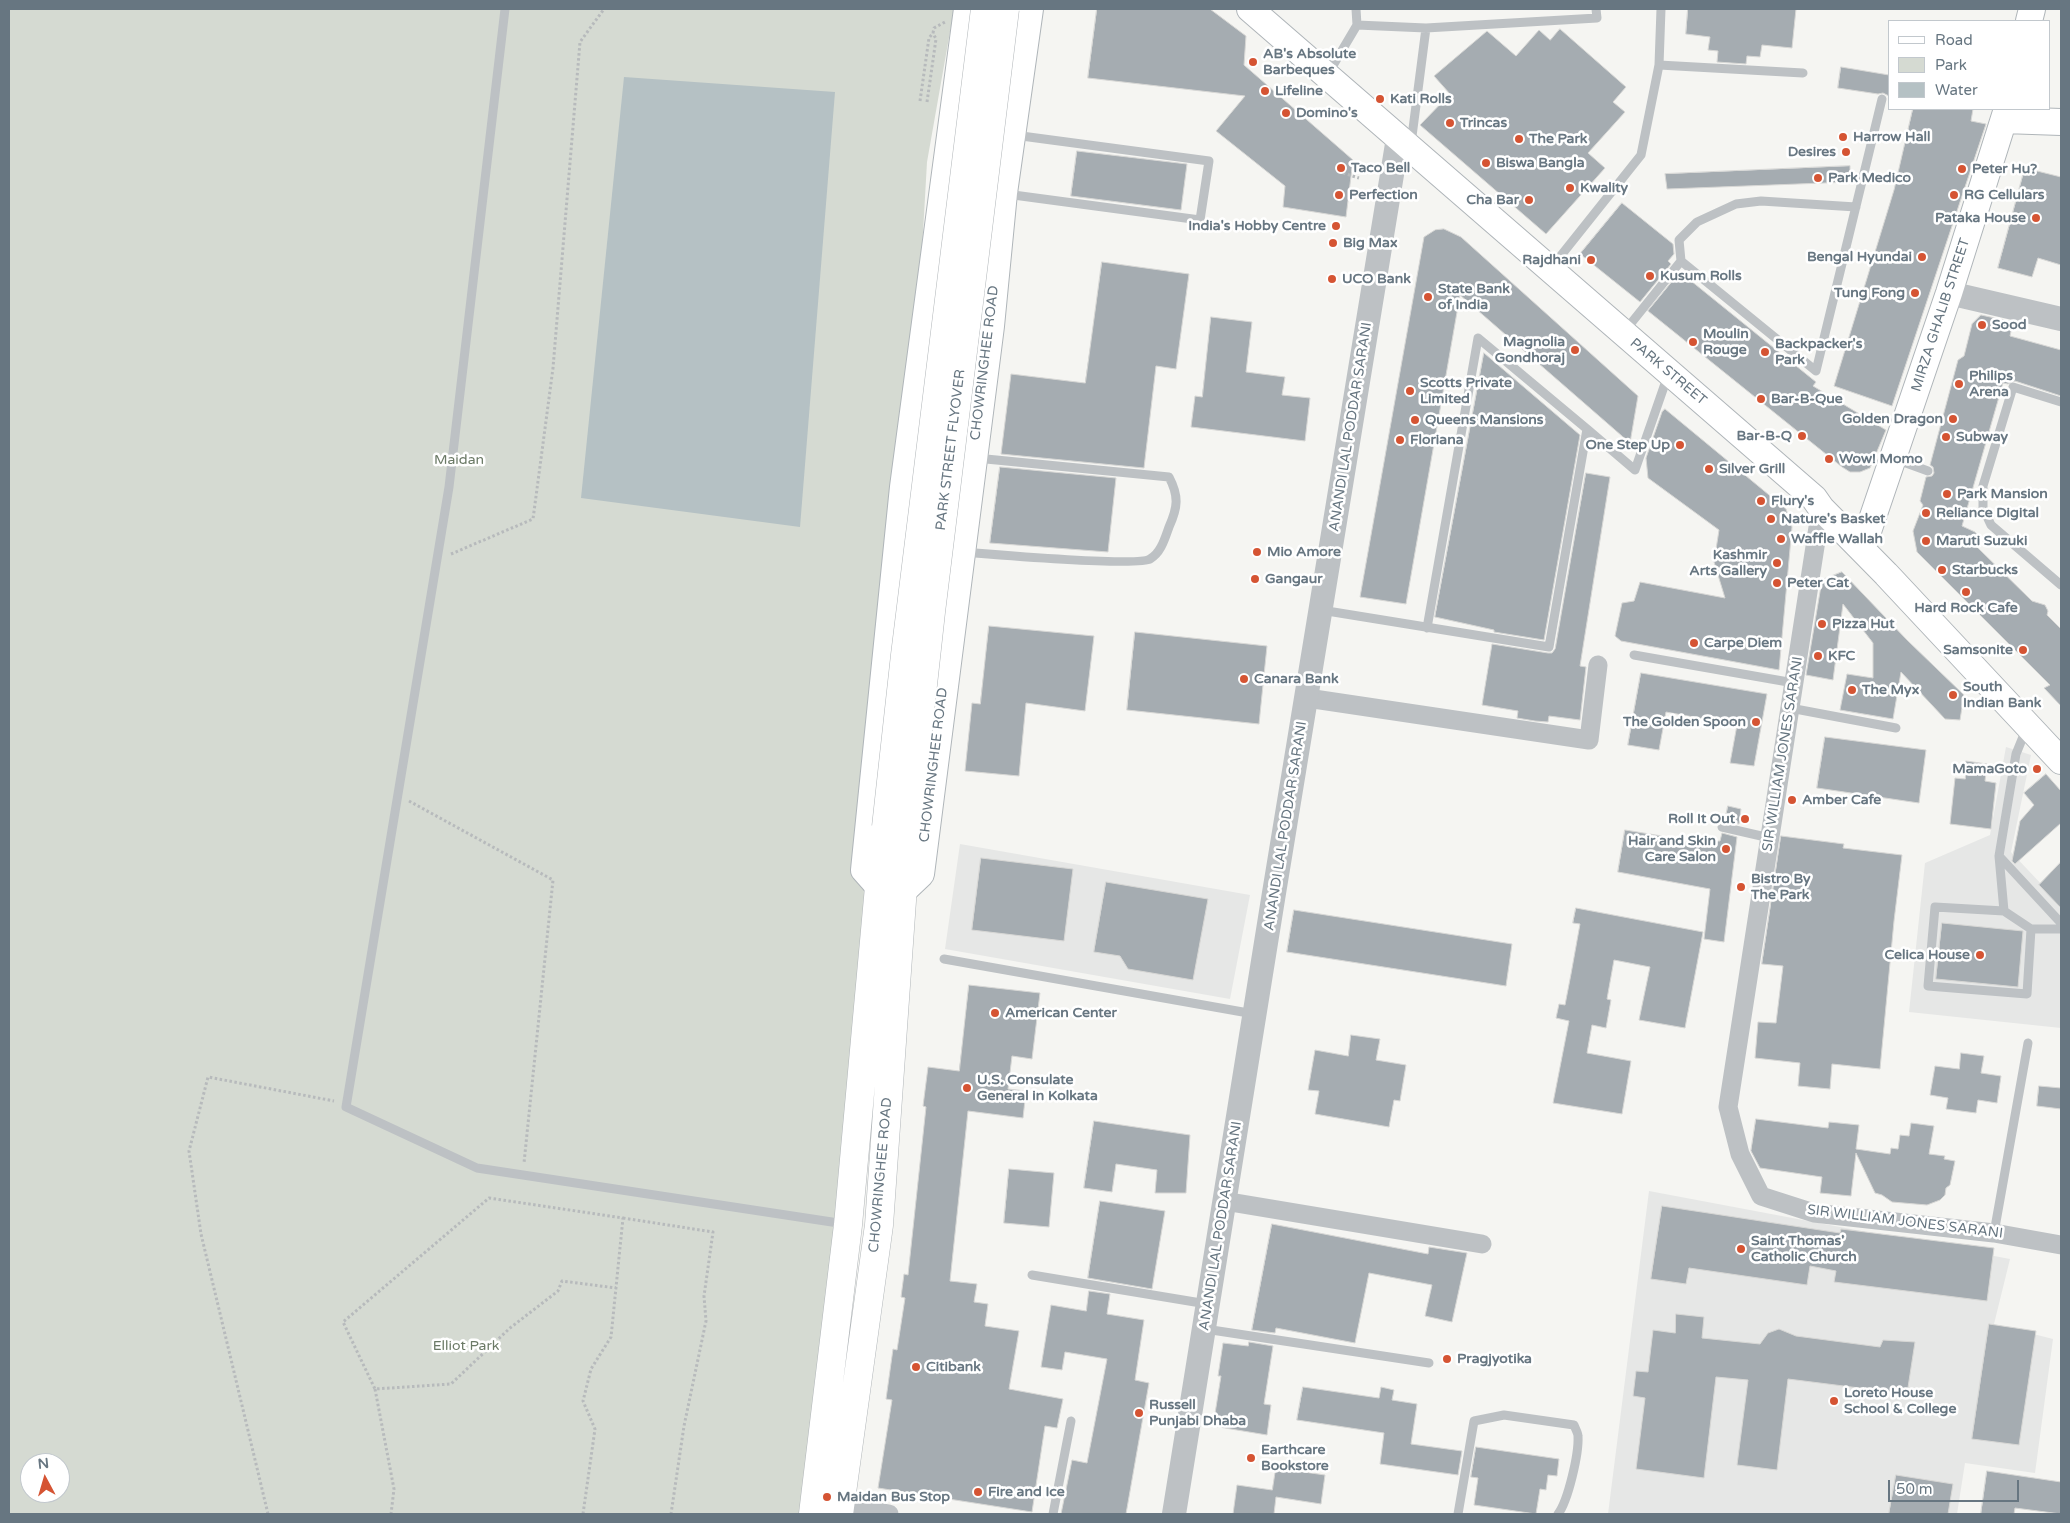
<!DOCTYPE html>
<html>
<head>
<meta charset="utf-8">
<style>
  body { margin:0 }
  #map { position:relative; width:2070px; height:1523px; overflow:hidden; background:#f5f5f2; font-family:"Varela Round",sans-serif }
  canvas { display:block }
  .frame { position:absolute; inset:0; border:10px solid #677681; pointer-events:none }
  .legend { position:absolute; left:1888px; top:20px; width:162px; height:90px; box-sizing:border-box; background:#fff; border:1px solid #c2c8cd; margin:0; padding:6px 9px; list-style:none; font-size:15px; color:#677681 }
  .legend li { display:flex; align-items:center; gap:10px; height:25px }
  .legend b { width:25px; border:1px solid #c2c8cd }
  .north { position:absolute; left:20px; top:1453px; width:50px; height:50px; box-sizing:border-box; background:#fff; border:1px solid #c2c8cd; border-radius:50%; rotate:354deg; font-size:14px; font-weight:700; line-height:20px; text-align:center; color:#677681 }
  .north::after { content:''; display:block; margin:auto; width:18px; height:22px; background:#d55433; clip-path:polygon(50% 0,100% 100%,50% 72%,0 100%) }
  .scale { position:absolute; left:1888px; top:1480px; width:131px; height:22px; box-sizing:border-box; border:2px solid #677681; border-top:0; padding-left:6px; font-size:15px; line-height:18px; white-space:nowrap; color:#677681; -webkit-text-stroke:4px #fff; paint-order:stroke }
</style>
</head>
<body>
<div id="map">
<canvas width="2070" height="1523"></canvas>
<div class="frame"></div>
<ul class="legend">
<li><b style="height:6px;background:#fff"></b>Road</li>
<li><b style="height:14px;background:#d5dad2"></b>Park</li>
<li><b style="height:14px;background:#b5c1c4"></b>Water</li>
</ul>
<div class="north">N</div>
<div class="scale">50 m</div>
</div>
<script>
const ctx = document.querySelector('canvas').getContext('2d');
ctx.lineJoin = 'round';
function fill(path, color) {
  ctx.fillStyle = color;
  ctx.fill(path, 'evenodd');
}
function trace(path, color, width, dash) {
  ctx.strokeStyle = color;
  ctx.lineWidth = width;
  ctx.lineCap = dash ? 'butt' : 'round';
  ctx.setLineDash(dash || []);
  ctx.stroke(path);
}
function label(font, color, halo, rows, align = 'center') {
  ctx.font = font + ' "Varela Round",sans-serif';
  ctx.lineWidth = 5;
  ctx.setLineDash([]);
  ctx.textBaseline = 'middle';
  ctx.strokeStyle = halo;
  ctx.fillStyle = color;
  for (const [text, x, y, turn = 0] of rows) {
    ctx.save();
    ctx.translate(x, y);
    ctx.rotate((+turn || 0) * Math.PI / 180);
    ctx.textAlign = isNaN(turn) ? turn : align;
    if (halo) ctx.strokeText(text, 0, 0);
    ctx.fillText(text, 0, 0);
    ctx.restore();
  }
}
fill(new Path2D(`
  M2006,747L2031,755L2011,852L2061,905V1028L1909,1012L1925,863L1990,835Z
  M960,844L1250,895L1230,999L945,949Z
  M1649,1191L2010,1259L1994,1324L2053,1339L2035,1473L1965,1463L1957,1514H1608Z`), '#e6e7e6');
fill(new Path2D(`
  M9,9H954L927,162L902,603L803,1514H9ZM30,1463H60V1493H30Z`), '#d5dad2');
fill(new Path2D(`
  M624,77L835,92L800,527L581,498Z`), '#b5c1c4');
const building = new Path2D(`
  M1097,9H1210L1246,36L1244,65L1353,160L1346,217L1283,207L1285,186L1216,131L1245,96L1088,78Z
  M1688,9H1796L1792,48L1762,45L1760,57L1747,56L1746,64L1717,62L1718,51L1708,50L1710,37L1686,34Z
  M1560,29L1626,87L1613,102L1625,112L1588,153L1605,168L1546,234L1420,125L1450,94L1434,76L1487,31L1516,56L1539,30L1550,40Z
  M1841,67L1889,75V96L1883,93L1878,94L1838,88Z
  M1913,109H1973L1971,121L1986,124L1892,406L1834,386L1894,190Z
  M1077,151L1187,164L1181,210L1071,196Z
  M1850,166V182L1667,189L1665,174Z
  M2025,168L2061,177V265L2038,258L2032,277L1998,268Z
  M1622,203L1673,244L1674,254L1668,261L1671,264L1640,302L1580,254Z
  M1444,229L1461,237L1638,396L1630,443L1460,295L1406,604L1360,597L1424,237L1435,230Z
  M1102,262L1189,274L1176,369L1156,366L1144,468L1001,454L1011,374L1085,383Z
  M1680,272L1816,382L1813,386L1886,430L1870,468L1860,472H1850L1842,467L1648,311Z
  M1981,315L2013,322L2010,336L2061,350V396L2015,381L2008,384L2003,383L1962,526L1975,532L1979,537L1977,547L2032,601L2045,605L2048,611L2047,615L2061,629V706L2044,688L2050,685L1917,552L1913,531L1923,505L1920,501L1926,477L1932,476L1934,473L1933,467L1930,465L1958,360L1964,356L1972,324Z
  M1211,317L1252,322L1246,372L1285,377L1282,395L1310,398L1305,441L1191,427L1195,396L1202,397Z
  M1484,353L1580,435L1544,640L1494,632V630L1435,617Z
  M1665,409L1786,509L1792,527L1779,670L1621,641L1615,636L1622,603L1634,601L1640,582L1725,598L1714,562L1719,530L1648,478L1646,458L1662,412Z
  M1000,467L1116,478L1108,552L990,543Z
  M1586,473L1610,477L1580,666L1586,667L1580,720L1549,716L1548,722L1535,721L1517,718L1518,711L1482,705L1492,644L1548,653H1552L1555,649Z
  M1842,572L1907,640L1964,695L1960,720L1945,719L1901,672L1893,719L1840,710L1847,674L1873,678V643L1843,604L1833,680L1806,675L1822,580Z
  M989,626L1094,636L1085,711L1026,703L1019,776L965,771L972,703L980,704Z
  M1135,632L1267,646L1259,724L1127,710Z
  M1641,673L1767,694L1754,766L1730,763L1737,725L1666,712L1659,750L1628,745Z
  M1825,737L1926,750L1919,803L1817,788Z
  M1966,761L1987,764L1985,781L1996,783L1991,829L1950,824L1955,778L1965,779Z
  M2046,774L2061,791V823L2015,864L2012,861L2020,821L2034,805L2024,793Z
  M1728,806L1741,809L1739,824L1725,821Z
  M1625,830L1662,836L1661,838L1716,847V841H1720L1722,833L1737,837L1724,942L1704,939L1710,889L1618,872Z
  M1781,836L1844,844L1843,848L1902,855L1894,921L1880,1069L1832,1064L1830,1089L1798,1086L1800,1063L1755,1058L1758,1022L1776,1023L1783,966L1762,964Z
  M981,858L1073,869L1064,941L972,930Z
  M2061,862V908L2039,885Z
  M1106,882L1208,899L1193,980L1128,969L1120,956L1094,952Z
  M1576,908L1703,932L1685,1028L1639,1020L1650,967L1614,960L1607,999L1611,1000L1606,1028L1592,1025L1587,1053L1631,1061L1622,1114L1553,1103L1569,1021L1556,1018L1559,1004L1565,1005L1571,974L1580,924L1573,923Z
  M1294,910L1512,944L1506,986L1287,952Z
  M1942,923L2023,931L2018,987L1936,979Z
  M969,985L1040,993L1032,1059L1012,1056L1008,1089L1026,1091L1023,1118L968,1111L950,1281L977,1284L974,1302L988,1304L985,1326L1019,1331L1009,1389L1063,1399L1057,1428L1045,1426L1032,1512L878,1488L892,1400L886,1399L893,1349L897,1350L905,1298L901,1297L904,1274L908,1275L926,1107L923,1106L928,1067L959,1071Z
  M1351,1035L1380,1039L1376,1060L1406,1065L1400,1101L1394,1100L1389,1127L1315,1114L1319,1091L1308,1090L1315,1050L1348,1056Z
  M1961,1053L1984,1056L1981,1073L2001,1076L1997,1103L1978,1100L1976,1113L1946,1109L1948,1098L1930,1095L1935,1066L1959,1069Z
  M2039,1086L2061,1088V1109L2037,1106Z
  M1756,1119L1828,1128L1829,1122L1859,1125L1856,1149L1890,1154L1891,1148L1898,1149L1900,1135L1909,1136L1911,1123L1934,1126L1929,1154L1945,1156L1944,1159L1955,1161L1950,1185L1946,1188L1945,1195L1940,1200L1927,1205L1892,1202L1882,1195L1875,1193L1856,1153L1851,1196L1820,1193L1822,1177L1760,1168L1751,1151Z
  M1094,1121L1190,1135L1186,1193H1155L1157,1170L1116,1164L1112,1192L1084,1188Z
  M1009,1169L1054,1173L1049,1227L1004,1223Z
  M1100,1201L1165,1211L1152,1289L1088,1278Z
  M1662,1206L1840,1233L1841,1229L1994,1248L1987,1301L1834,1282L1836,1271L1810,1266L1807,1285L1689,1268L1686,1284L1651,1279Z
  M1272,1224L1428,1254L1429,1247L1467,1253L1452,1322L1425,1316L1432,1285L1369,1273L1355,1343L1276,1328L1275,1333L1252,1330Z
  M1089,1291L1110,1294L1107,1314L1144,1320L1135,1380L1149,1383L1126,1514H1061L1072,1460L1087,1463L1107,1359L1065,1352L1062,1370L1041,1367L1051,1305L1086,1311Z
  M1676,1314L1704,1317L1702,1338L1760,1344L1768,1333L1779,1329L1796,1336L1880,1347L1883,1340L1915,1342L1907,1394L1788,1379L1777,1470L1737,1465L1748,1380L1716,1377L1704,1478L1636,1469L1645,1398L1633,1396L1636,1371L1648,1372L1653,1330L1675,1333Z
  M1989,1324L2036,1331L2019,1445L1972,1439Z
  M1249,1342L1273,1346L1264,1404L1271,1405L1267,1435L1213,1426L1221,1376H1218L1223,1343L1248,1346Z
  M1303,1387L1379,1398L1381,1387L1394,1390L1392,1400L1417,1404L1411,1444L1462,1451L1458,1475L1380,1464L1384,1433L1297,1420Z
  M1476,1447L1559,1459L1557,1476L1548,1475L1546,1490L1540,1489L1536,1514L1474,1505L1478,1478L1471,1477Z
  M1276,1468L1325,1475L1321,1504L1276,1497L1274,1514H1233L1237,1485L1272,1490Z
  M1987,1471L2061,1482V1514L2015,1508L2014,1514H1981Z
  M1896,1475L1953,1484L1948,1514H1889Z`);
fill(building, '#a5acb1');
trace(building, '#d7d7d5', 1);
const secondary = new Path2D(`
  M1250,9L1814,498L1821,508L1886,574L2061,761
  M2029,21L2032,9
  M2004,120L2061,122
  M1862,549L1949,293L2007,109
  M879,887L864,870L903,487L967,9
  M902,892L921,874L991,326L1004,193L1030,9`);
const primary = new Path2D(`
  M813,1514L848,1225L879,887L886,827
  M839,1514L879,1225L907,830`);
trace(secondary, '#afb5b9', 28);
trace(primary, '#b0b5b8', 29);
trace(new Path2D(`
  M920,101L929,38L933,33L934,28L945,22
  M927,102L936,39L933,33
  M1343,173L1359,178
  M451,554L533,519L553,368L580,42L604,9
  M409,801L553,880L524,1163
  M623,1218L713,1232L704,1296L706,1321L684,1426L671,1514
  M375,1389L394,1489L391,1514
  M268,1514L201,1234L189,1151L208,1077L334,1101
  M583,1514L595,1429L583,1401L591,1369L611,1337L623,1218L489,1198L343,1322L375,1389L451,1384L510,1328L558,1291L562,1281L616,1288`), '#b7babc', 3, [2.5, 2.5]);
trace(new Path2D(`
  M505,9L449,487L346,1107L477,1168L845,1224
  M1356,9L1357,25
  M1659,65L1803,73
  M1328,74L1357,25L1426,28L1597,18L1596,9
  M1411,144L1426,28
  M1006,194L1200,220L1209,161L1014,135
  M1681,261L1816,371L1882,99
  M1551,268L1641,155L1659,65L1661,9
  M1624,332L1681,261L1679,240L1697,222L1736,204L1761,201L1856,207
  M2061,402L2013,387L1983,486V508L1991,525L2061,585
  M1587,429L1635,470L1668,375
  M1895,459L1928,471
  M964,552C990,554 1138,567 1150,559C1161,553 1165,538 1169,527C1178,507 1179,496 1169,477L976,458
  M1321,610L1549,647L1587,429L1478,338L1427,628
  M1634,655L1794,683
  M1790,708L1896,728
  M1722,827L1770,838
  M1999,856L2061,923
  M1935,907L2004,911L2031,929L2027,994L1928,986Z
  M2004,911L1999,856L2016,754L2027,727
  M2031,929H2061
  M944,959L1254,1014
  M1994,1233L2028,1043
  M1032,1275L1207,1304
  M1205,1329L1429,1363
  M1053,1514L1071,1421
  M1458,1514L1474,1421L1504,1415L1574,1425C1575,1428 1578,1433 1578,1436C1579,1454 1568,1501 1558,1514`), '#bdc1c4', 9);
trace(new Path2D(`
  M1821,508L1728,1107L1740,1154L1761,1196L1814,1213L1994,1233L2061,1245
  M1307,698L1589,740L1598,665
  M1224,1201L1482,1244
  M840,1505L889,1514`), '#bdc1c4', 19);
trace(new Path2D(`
  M1949,293L2061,319
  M1174,1514L1274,893L1398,138`), '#bdc1c4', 24);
trace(secondary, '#fff', 26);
trace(primary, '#fff', 28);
const primaryBridge = new Path2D(`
  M886,827L905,655L985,9
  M907,830L931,612L1005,9`);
trace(primaryBridge, '#b0b5b8', 29, []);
trace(primaryBridge, '#fff', 28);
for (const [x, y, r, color] of [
  [1253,62,5,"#d55433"],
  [1265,91,5,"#d55433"],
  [1380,99,5,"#d55433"],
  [1286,113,5,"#d55433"],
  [1450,123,5,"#d55433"],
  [1843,137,5,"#d55433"],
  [1519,139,5,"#d55433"],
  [1846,152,5,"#d55433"],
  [1486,163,5,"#d55433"],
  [1341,168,5,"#d55433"],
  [1962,169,5,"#d55433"],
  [1818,178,5,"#d55433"],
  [1570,188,5,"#d55433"],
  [1339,195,5,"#d55433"],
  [1954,195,5,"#d55433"],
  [1529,200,5,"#d55433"],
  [2036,218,5,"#d55433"],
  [1336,226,5,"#d55433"],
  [1333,243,5,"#d55433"],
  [1922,257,5,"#d55433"],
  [1591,260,5,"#d55433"],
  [1650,276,5,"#d55433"],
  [1332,279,5,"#d55433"],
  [1915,293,5,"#d55433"],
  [1428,297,5,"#d55433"],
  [1982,325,5,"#d55433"],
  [1693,342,5,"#d55433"],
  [1575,350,5,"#d55433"],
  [1765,352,5,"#d55433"],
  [1959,384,5,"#d55433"],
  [1410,391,5,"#d55433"],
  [1761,399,5,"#d55433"],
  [1953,419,5,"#d55433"],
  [1415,420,5,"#d55433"],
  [1802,436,5,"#d55433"],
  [1946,437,5,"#d55433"],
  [1400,440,5,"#d55433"],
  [1680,445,5,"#d55433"],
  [1829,459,5,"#d55433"],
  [1709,469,5,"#d55433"],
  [1947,494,5,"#d55433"],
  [1761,501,5,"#d55433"],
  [1926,513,5,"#d55433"],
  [1771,519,5,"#d55433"],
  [1781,539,5,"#d55433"],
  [1926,541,5,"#d55433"],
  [1257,552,5,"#d55433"],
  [1777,563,5,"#d55433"],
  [1942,570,5,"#d55433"],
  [1255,579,5,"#d55433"],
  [1777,583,5,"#d55433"],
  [1966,592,5,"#d55433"],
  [1822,624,5,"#d55433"],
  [1694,643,5,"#d55433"],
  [2023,650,5,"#d55433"],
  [1818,656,5,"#d55433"],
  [1244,679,5,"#d55433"],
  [1852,690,5,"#d55433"],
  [1953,695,5,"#d55433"],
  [1756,722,5,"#d55433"],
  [2037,769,5,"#d55433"],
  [1792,800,5,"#d55433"],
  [1745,819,5,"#d55433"],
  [1726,849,5,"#d55433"],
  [1741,887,5,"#d55433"],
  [1980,955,5,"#d55433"],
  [995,1013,5,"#d55433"],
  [967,1088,5,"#d55433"],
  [1741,1249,5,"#d55433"],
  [1447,1359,5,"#d55433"],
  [916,1367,5,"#d55433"],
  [1834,1401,5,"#d55433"],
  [1139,1413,5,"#d55433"],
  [1251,1458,5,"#d55433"],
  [978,1492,5,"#d55433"],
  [827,1497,5,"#d55433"]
]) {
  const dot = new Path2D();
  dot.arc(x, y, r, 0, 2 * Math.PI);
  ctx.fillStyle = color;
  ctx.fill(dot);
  trace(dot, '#fff', 2);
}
label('bold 14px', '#677681', '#fff', [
  ["AB's Absolute",1263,54],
  ["Barbeques",1263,70],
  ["Lifeline",1275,91],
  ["Kati Rolls",1390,99],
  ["Domino's",1296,113],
  ["Trincas",1460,123],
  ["Harrow Hall",1853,137],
  ["The Park",1529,139],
  ["Desires",1836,152,"right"],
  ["Biswa Bangla",1496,163],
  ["Taco Bell",1351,168],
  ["Peter Hu?",1972,169],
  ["Park Medico",1828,178],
  ["Kwality",1580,188],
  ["Perfection",1349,195],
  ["RG Cellulars",1964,195],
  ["Cha Bar",1519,200,"right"],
  ["Pataka House",2026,218,"right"],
  ["India's Hobby Centre",1326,226,"right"],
  ["Big Max",1343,243],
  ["Bengal Hyundai",1912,257,"right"],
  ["Rajdhani",1581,260,"right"],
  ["Kusum Rolls",1660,276],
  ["UCO Bank",1342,279],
  ["State Bank",1438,289],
  ["of India",1438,305],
  ["Tung Fong",1905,293,"right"],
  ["Sood",1992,325],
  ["Moulin",1703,334],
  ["Rouge",1703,350],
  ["Magnolia",1565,342,"right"],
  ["Gondhoraj",1565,358,"right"],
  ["Backpacker's",1775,344],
  ["Park",1775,360],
  ["Philips",1969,376],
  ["Arena",1969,392],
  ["Scotts Private",1420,383],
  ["Limited",1420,399],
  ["Bar-B-Que",1771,399],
  ["Golden Dragon",1943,419,"right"],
  ["Queens Mansions",1425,420],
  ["Bar-B-Q",1792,436,"right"],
  ["Subway",1956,437],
  ["Floriana",1410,440],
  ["One Step Up",1670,445,"right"],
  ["Wow! Momo",1839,459],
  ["Silver Grill",1719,469],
  ["Park Mansion",1957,494],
  ["Flury's",1771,501],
  ["Reliance Digital",1936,513],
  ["Nature's Basket",1781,519],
  ["Waffle Wallah",1791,539],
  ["Maruti Suzuki",1936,541],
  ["Mio Amore",1267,552],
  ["Kashmir",1767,555,"right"],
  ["Arts Gallery",1767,571,"right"],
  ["Starbucks",1952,570],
  ["Gangaur",1265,579],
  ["Peter Cat",1787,583],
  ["Hard Rock Cafe",1966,608,"center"],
  ["Pizza Hut",1832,624],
  ["Carpe Diem",1704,643],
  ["Samsonite",2013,650,"right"],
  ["KFC",1828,656],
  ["Canara Bank",1254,679],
  ["South",1963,687],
  ["Indian Bank",1963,703],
  ["The Myx",1862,690],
  ["The Golden Spoon",1746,722,"right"],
  ["MamaGoto",2027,769,"right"],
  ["Amber Cafe",1802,800],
  ["Roll It Out",1735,819,"right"],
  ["Hair and Skin",1716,841,"right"],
  ["Care Salon",1716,857,"right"],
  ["Bistro By",1751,879],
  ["The Park",1751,895],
  ["Celica House",1970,955,"right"],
  ["American Center",1005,1013],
  ["U.S. Consulate",977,1080],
  ["General in Kolkata",977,1096],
  ["Saint Thomas'",1751,1241],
  ["Catholic Church",1751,1257],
  ["Pragjyotika",1457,1359],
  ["Citibank",926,1367],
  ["Loreto House",1844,1393],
  ["School & College",1844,1409],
  ["Russell",1149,1405],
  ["Punjabi Dhaba",1149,1421],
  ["Earthcare",1261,1450],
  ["Bookstore",1261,1466],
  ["Fire and Ice",988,1492],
  ["Maidan Bus Stop",837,1497]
], 'left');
label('14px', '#677681', '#fff', [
  ["MIRZA GHALIB STREET",1941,315,-72],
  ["CHOWRINGHEE ROAD",985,363,-83],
  ["PARK STREET",1668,372,40],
  ["ANANDI LAL PODDAR SARANI",1351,427,-81],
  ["PARK STREET FLYOVER",951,450,-83],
  ["SIR WILLIAM JONES SARANI",1783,754,-81],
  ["CHOWRINGHEE ROAD",934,765,-83],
  ["ANANDI LAL PODDAR SARANI",1286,826,-81],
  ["CHOWRINGHEE ROAD",881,1175,-85],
  ["SIR WILLIAM JONES SARANI",1905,1222,7],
  ["ANANDI LAL PODDAR SARANI",1221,1226,-81]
]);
label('14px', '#6a7965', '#fff', [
  ["Maidan",459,460],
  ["Elliot Park",466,1346]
]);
</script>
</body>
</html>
